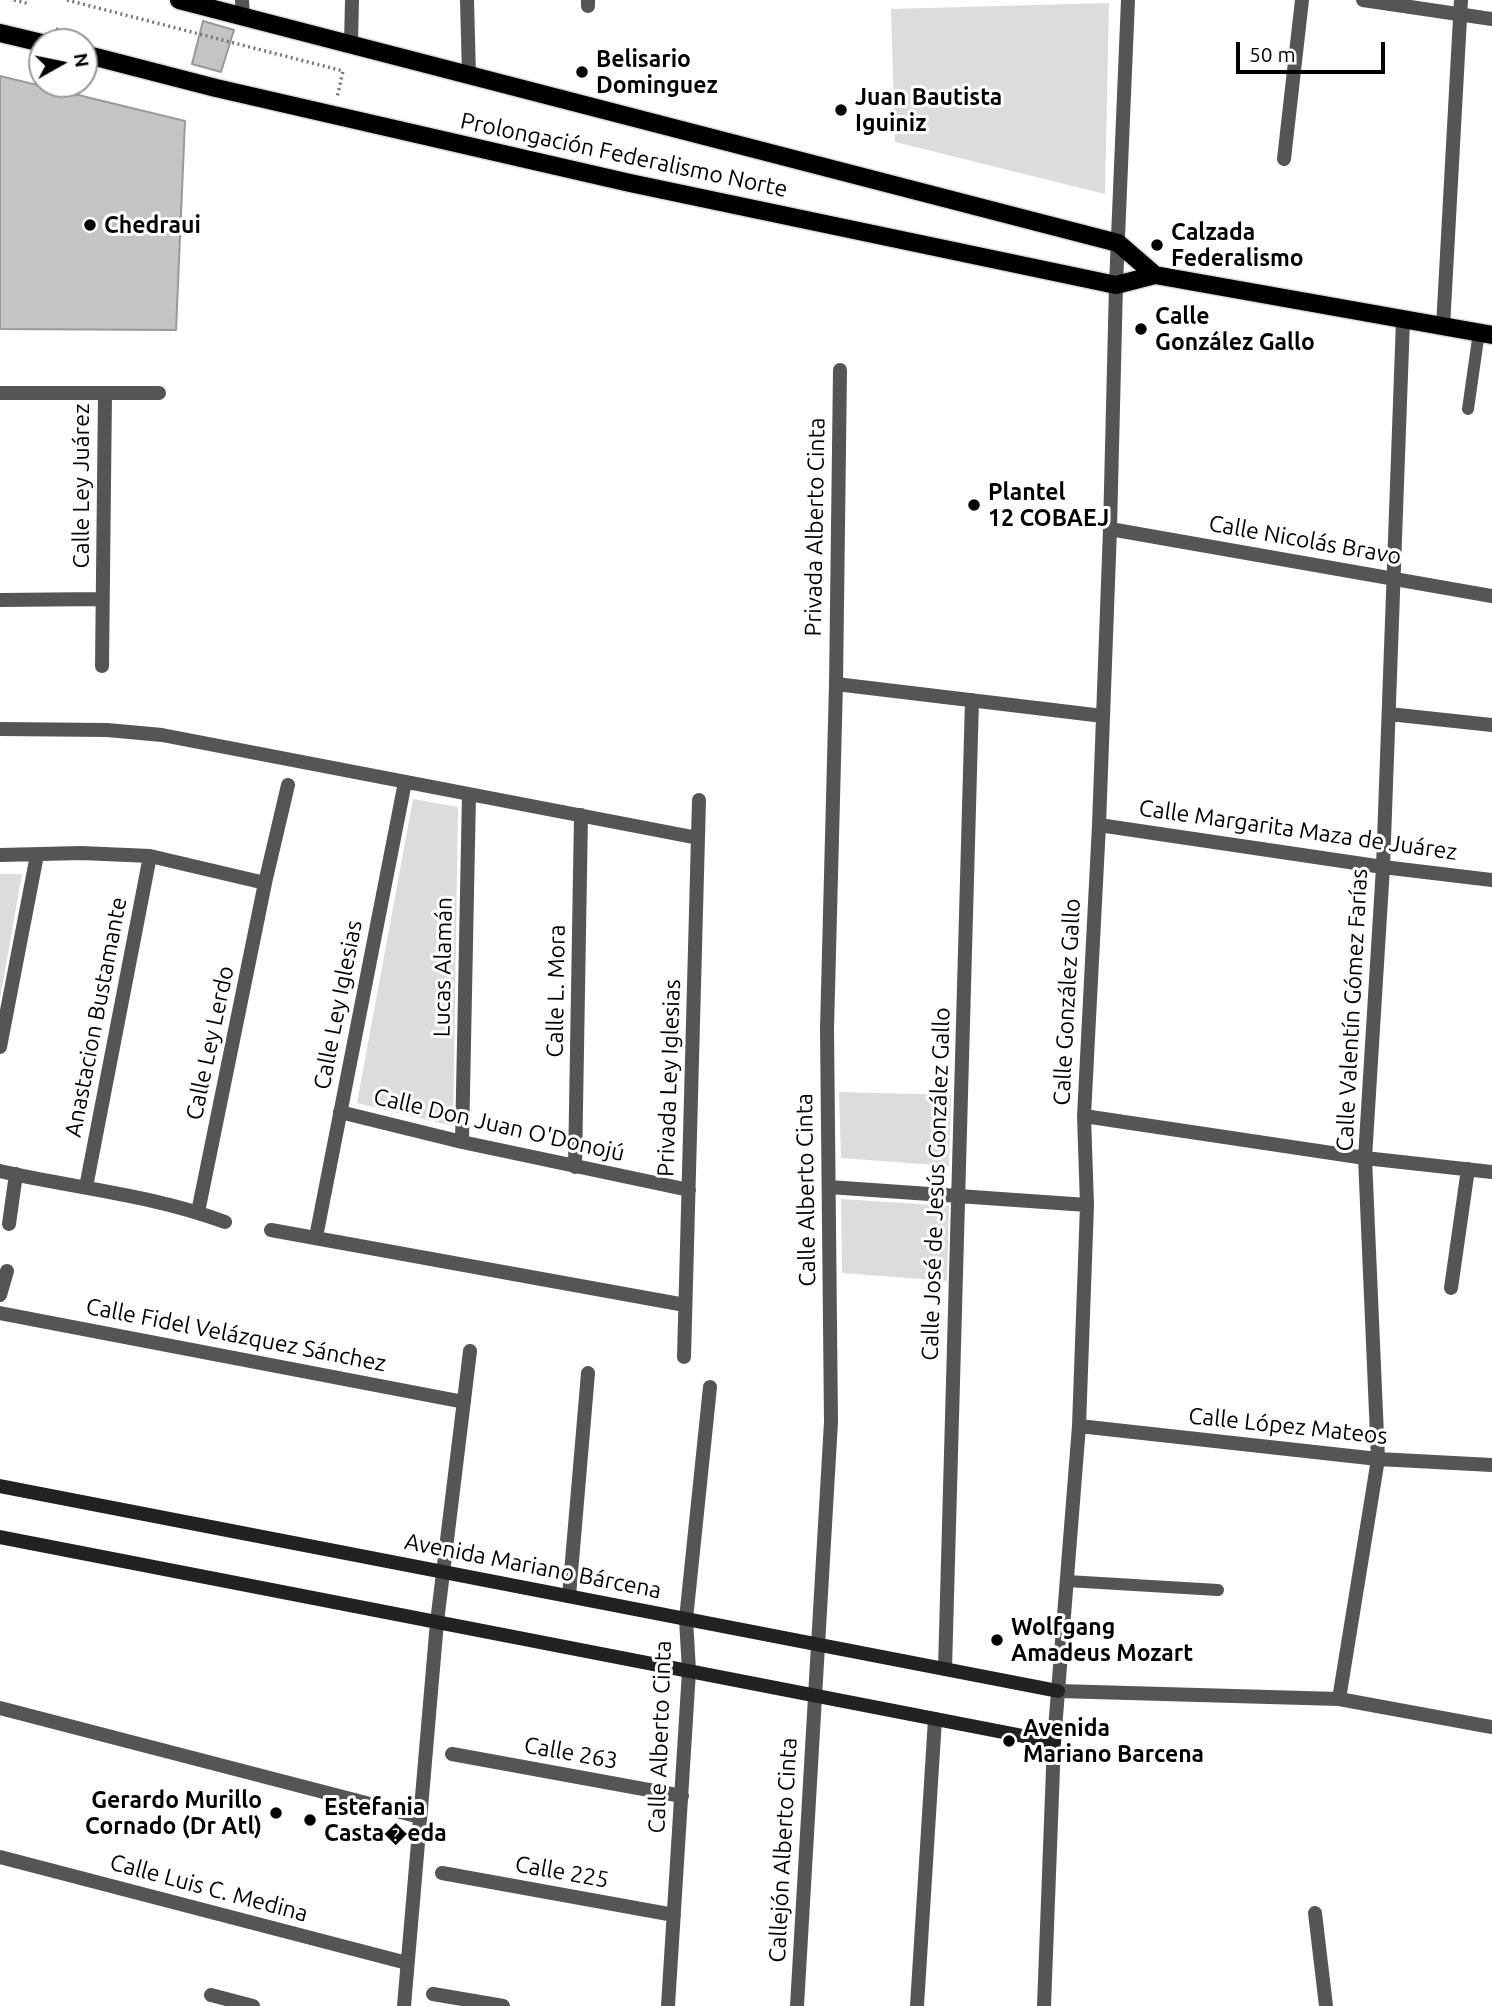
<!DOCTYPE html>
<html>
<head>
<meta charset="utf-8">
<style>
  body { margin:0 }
  #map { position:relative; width:1492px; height:2006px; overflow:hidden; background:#fff; font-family:Ubuntu,sans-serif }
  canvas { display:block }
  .north { position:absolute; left:28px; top:28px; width:70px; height:70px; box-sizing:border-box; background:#fff; border:2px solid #999; border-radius:50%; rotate:81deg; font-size:19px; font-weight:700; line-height:28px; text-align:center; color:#000 }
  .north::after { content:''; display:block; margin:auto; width:24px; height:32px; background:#000; clip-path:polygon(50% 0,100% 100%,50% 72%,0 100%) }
  .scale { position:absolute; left:1236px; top:42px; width:149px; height:32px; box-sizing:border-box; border:4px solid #000; border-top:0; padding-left:9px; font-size:21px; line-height:24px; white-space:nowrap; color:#000; -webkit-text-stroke:5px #fff; paint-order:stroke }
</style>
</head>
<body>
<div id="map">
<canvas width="1492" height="2006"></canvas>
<div class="north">N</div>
<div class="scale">50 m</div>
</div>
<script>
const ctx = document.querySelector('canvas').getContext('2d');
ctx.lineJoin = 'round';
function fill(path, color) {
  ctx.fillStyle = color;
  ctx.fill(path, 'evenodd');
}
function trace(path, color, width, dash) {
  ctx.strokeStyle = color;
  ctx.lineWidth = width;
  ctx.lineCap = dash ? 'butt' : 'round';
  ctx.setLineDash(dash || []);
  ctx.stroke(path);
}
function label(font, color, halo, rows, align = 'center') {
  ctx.font = font + ' Ubuntu,sans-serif';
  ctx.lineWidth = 6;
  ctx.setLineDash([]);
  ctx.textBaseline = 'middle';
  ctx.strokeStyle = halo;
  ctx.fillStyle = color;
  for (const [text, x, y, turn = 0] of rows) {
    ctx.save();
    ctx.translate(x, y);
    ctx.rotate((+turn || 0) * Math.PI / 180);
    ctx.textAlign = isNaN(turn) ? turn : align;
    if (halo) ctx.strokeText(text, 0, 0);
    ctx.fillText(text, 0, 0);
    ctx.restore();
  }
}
fill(new Path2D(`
  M1109,3L1105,194L895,142L891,9Z
  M413,799L458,807L453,1126L357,1103Z
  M0,874H22L0,999Z
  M839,1092L951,1095L949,1166L841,1158Z
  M841,1199L949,1206L947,1281L842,1273Z`), '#dcdcdc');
const building = new Path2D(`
  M203,21L234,30L221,72L192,64Z
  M0,76L185,121L176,330L0,329Z`);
fill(building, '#c4c4c4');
trace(building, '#999', 2);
const primary = new Path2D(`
  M179,0L1118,243L1155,275
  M0,33L42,43
  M84,54L216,88L630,183L1116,285L1155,275L1492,335`);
trace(primary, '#dbdbdb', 21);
trace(new Path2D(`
  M14,0L30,4
  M67,0L343,71L337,98
  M56,29L81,35`), '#777', 3.5, [2, 3.5]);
trace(new Path2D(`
  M1468,409L1479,332
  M1067,1581L1218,1590`), '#555', 12);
trace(new Path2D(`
  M242,0L243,17
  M467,0L469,75
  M588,0V6
  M1363,0L1492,19
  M351,44L352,0
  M1284,159L1302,0
  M1443,327L1461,0
  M0,393H159
  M1110,529L1492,596
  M0,600L102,599
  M102,666L105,393
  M836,684L1103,716
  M1389,714L1492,725
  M0,729L107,730L162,735L698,838
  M1099,825L1383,867L1492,880
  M0,855L81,853L150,856L265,883
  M0,1047L37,855
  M340,1112L462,1142L689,1190
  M1084,1116L1365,1158L1492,1172
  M462,1142L469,794
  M575,1167L581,815
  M0,1171C75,1188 153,1195 225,1222
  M86,1187L150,856
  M829,1187L1087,1205
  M198,1212L265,883L288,785
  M9,1224L16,1174
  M271,1230L685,1305
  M316,1237L405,782
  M1451,1288L1468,1169
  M0,1295L7,1271
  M0,1313L464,1402
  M684,1357L699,800
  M1079,1426L1378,1459L1492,1465
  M569,1596L588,1373
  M945,1669L972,700
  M1058,1691L1339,1699L1492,1727
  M1339,1699L1378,1459L1365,1158L1383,867L1403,320
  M0,1708L420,1817
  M452,1754L682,1796
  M0,1857L407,1963
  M442,1873L674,1915
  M1315,1913L1326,2006
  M433,1994L503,2006
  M211,1995L253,2006
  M404,2006L437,1622L470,1351
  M668,2006L689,1671L686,1619L710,1387
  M797,2006L831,1422L827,1029L836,684L840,370
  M917,2006L935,1719
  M1044,2006L1054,1742L1079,1426L1087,1205L1084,1116L1099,825L1110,529L1116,285L1128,0`), '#555', 14);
trace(new Path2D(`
  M0,1486L1058,1691
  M0,1537L1054,1742`), '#222', 14);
trace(primary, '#000', 18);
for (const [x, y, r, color] of [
  [582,72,7,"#000"],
  [841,110,7,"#000"],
  [90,225,7,"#000"],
  [1157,245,7,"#000"],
  [1141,329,7,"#000"],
  [974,505,7,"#000"],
  [997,1640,7,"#000"],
  [1009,1741,7,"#000"],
  [276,1813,7,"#000"],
  [310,1820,7,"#000"]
]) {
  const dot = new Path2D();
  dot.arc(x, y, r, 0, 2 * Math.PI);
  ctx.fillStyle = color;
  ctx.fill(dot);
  trace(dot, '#fff', 2.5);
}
label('bold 23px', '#000', '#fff', [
  ["Belisario",596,59],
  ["Dominguez",596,85],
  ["Juan Bautista",855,97],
  ["Iguiniz",855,123],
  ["Chedraui",104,225],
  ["Calzada",1171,232],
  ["Federalismo",1171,258],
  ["Calle",1155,316],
  ["González Gallo",1155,342],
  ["Plantel",988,492],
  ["12 COBAEJ",988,518],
  ["Wolfgang",1011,1627],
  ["Amadeus Mozart",1011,1653],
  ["Avenida",1023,1728],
  ["Mariano Barcena",1023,1754],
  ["Gerardo Murillo",262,1800,"right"],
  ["Cornado (Dr Atl)",262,1826,"right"],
  ["Estefania",324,1807],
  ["Casta�eda",324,1833]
], 'left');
label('23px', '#000', '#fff', [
  ["Prolongación Federalismo Norte",624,155,12],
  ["Calle Ley Juárez",81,486,-90],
  ["Privada Alberto Cinta",815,527,-89],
  ["Calle Nicolás Bravo",1305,540,10],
  ["Calle Margarita Maza de Juárez",1298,830,8],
  ["Lucas Alamán",443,967,-89],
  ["Calle L. Mora",556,991,-89],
  ["Calle González Gallo",1067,1002,-87],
  ["Calle Ley Iglesias",338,1005,-79],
  ["Calle Valentín Gómez Farías",1352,1010,-87],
  ["Anastacion Bustamante",96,1017,-79],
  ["Calle Ley Lerdo",210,1043,-78],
  ["Privada Ley Iglesias",669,1078,-88],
  ["Calle Don Juan O'Donojú",499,1125,13],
  ["Calle José de Jesús González Gallo",936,1184,-88],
  ["Calle Alberto Cinta",806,1190,-91],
  ["Calle Fidel Velázquez Sánchez",236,1335,11],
  ["Calle López Mateos",1288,1426,6],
  ["Avenida Mariano Bárcena",533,1566,11],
  ["Calle Alberto Cinta",660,1737,-88],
  ["Calle 263",571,1753,10],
  ["Callejón Alberto Cinta",783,1850,-87],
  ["Calle 225",562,1872,10],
  ["Calle Luis C. Medina",209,1888,15]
]);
</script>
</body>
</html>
